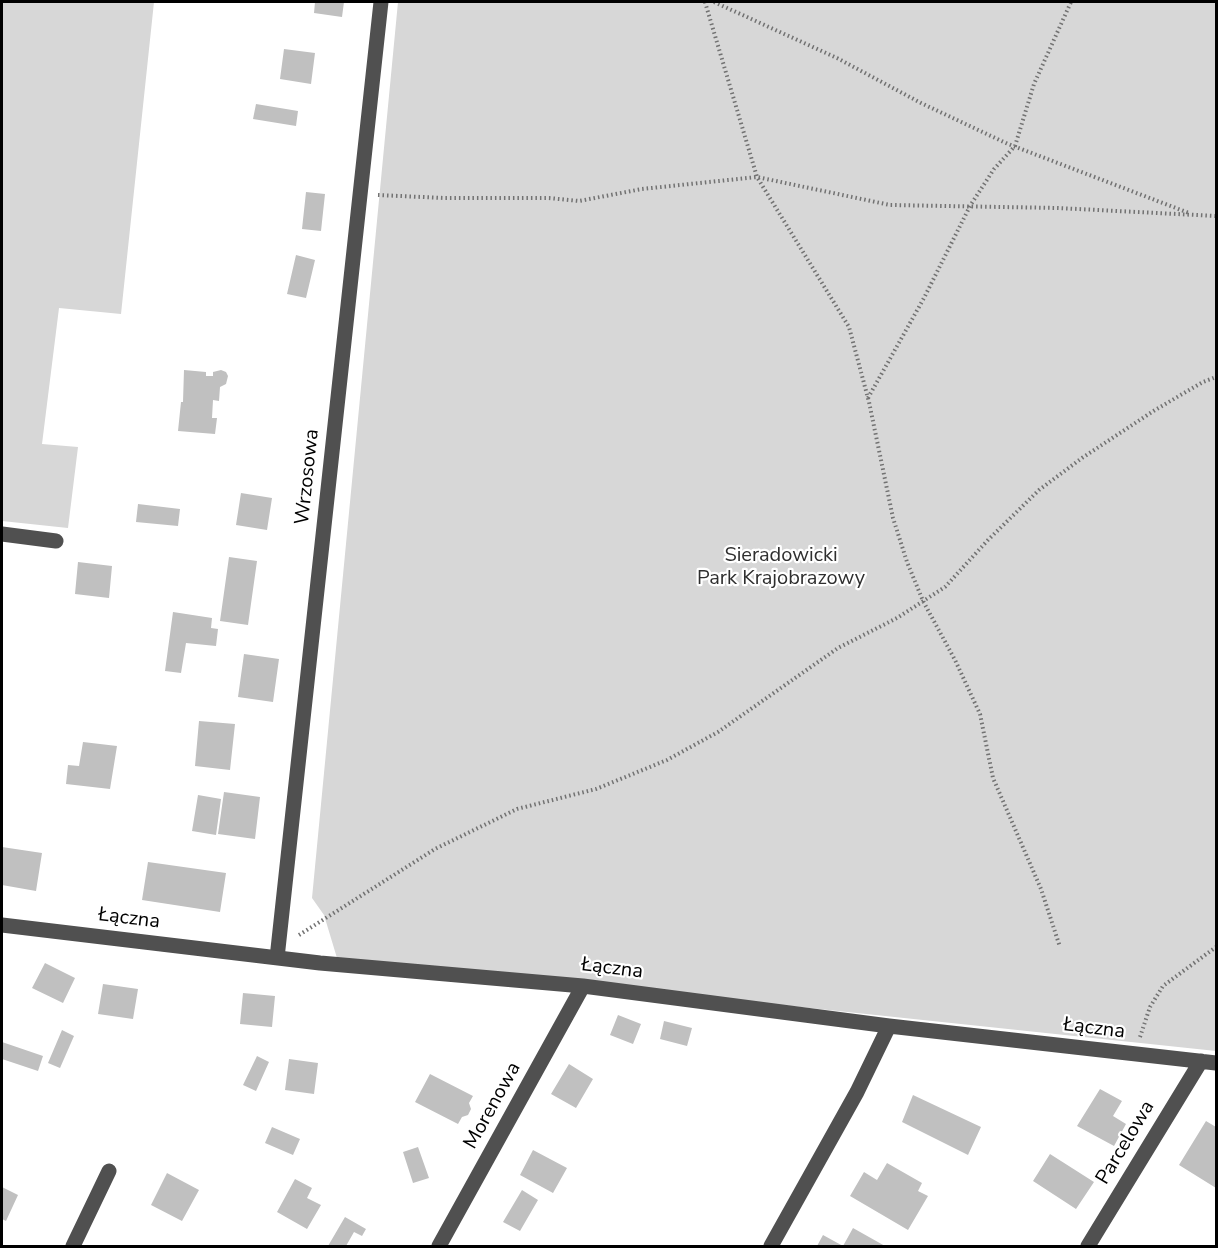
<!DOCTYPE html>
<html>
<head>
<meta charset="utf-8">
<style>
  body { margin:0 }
  #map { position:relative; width:1218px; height:1248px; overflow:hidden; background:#fff; font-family:"Nunito Sans",sans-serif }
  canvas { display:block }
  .frame { position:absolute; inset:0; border:3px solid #000; pointer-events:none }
</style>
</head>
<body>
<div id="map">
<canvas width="1218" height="1248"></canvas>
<div class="frame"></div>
</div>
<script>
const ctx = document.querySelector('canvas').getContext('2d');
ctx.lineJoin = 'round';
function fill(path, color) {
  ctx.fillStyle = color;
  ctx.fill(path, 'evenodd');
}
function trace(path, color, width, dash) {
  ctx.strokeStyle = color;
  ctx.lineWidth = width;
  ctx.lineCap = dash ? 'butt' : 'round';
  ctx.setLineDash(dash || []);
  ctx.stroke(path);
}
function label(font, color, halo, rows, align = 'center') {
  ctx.font = font + ' "Nunito Sans",sans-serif';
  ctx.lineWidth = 4.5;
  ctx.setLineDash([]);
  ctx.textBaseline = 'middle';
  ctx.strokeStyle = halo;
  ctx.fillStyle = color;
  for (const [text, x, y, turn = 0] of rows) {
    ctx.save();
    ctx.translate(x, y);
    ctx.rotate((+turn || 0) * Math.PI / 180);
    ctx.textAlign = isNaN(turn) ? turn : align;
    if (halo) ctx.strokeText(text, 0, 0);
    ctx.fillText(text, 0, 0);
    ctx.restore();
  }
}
fill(new Path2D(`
  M2,2H154L121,314L59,308L42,444L78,447L68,528L2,521Z
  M398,2H1216V1051L337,958L324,915L312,898Z`), '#d7d7d7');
fill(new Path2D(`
  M315,2H344L342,17L314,13Z
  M284,49L315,53L311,84L280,79Z
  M256,104L298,111L296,126L253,119Z
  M306,192L325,194L321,231L302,229Z
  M296,255L315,260L306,298L287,294Z
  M184,370L206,372V376H213V372L221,370L226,372L228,376L226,384L220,387L219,401L213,400L212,418H217L215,434L178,431L181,402H183Z
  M241,493L272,498L267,530L236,525Z
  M138,504L180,509L178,526L136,522Z
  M229,557L257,561L248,625L220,621Z
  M78,562L112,566L109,598L75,594Z
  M173,612L212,618L211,628L218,629L216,646L186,643L181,673L165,671Z
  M244,654L279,659L273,702L238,697Z
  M199,721L235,724L230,770L195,766Z
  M83,742L117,746L110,789L66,784L68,765L79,766Z
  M224,792L260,797L255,839L218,834Z
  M198,795L221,799L216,835L192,831Z
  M2,847L42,853L36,891L2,885Z
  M148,862L226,873L220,912L142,900Z
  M45,963L75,978L63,1003L32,988Z
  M103,984L138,989L133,1019L98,1014Z
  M243,993L275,996L272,1027L240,1024Z
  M618,1015L641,1024L633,1044L610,1035Z
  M664,1021L692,1028L687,1046L660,1039Z
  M62,1030L74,1036L60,1068L48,1063Z
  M2,1042L43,1056L38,1071L2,1059Z
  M257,1056L269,1062L256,1091L243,1085Z
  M289,1059L318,1063L314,1094L285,1090Z
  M569,1064L593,1079L576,1108L551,1094Z
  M430,1074L473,1096L469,1103L471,1109L468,1115L462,1117L458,1124L415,1102Z
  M1100,1089L1122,1101L1113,1116L1126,1124L1114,1146L1077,1126Z
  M913,1095L981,1127L968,1155L902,1122Z
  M1206,1121L1216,1127V1188L1179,1165Z
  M272,1127L300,1139L293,1155L265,1143Z
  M418,1147L429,1178L413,1183L403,1152Z
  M533,1150L567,1168L553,1193L520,1175Z
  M1050,1154L1094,1182L1076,1209L1033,1181Z
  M887,1163L922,1183L918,1191L928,1196L908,1230L850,1196L864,1172L877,1180Z
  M167,1173L199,1190L182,1221L151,1205Z
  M295,1179L312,1188L307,1198L321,1205L307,1229L277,1212Z
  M2,1187L18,1195L6,1221L2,1219Z
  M522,1190L538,1200L520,1231L503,1222Z
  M345,1217L366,1229L362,1236L354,1232L346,1246H328Z
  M853,1228L885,1246H817L823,1235L843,1246Z`), '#c0c0c0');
trace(new Path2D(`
  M705,2L757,177L849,327L869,402L893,518L907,562L923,601L955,660L980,714L993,778L1041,889L1060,947
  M714,2L837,58L921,103L1008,144L1189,213
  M378,195L444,198H549L579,201L642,189L757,177L890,205L1058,208L1216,216
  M868,398L924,298L970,206L994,169L1015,146L1034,84L1071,2
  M299,935L435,849L517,809L596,789L667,760L718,732L838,648L897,618L945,587L988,540L1039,490L1082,458L1155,410L1203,382L1216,377
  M1140,1037L1150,1007L1163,986L1216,947`), '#727272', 4, [1.5, 3]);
trace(new Path2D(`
  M2,534L56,541
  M2,925L320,963L583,986L889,1026L1216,1063
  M277,958L381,2
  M73,1246L109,1171
  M439,1246L583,986
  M771,1246L857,1092L889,1026
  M1088,1246L1201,1061`), '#505050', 15);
label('20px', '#000', '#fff', [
  ["Wrzosowa",308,477,-84],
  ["Łączna",129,919,7],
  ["Łączna",612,969,7],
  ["Łączna",1094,1029,7],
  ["Morenowa",493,1106,-61],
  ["Parcelowa",1126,1143,-59]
]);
label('20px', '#2e2e2e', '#fff', [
  ["Sieradowicki",781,556],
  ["Park Krajobrazowy",781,579]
]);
</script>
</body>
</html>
